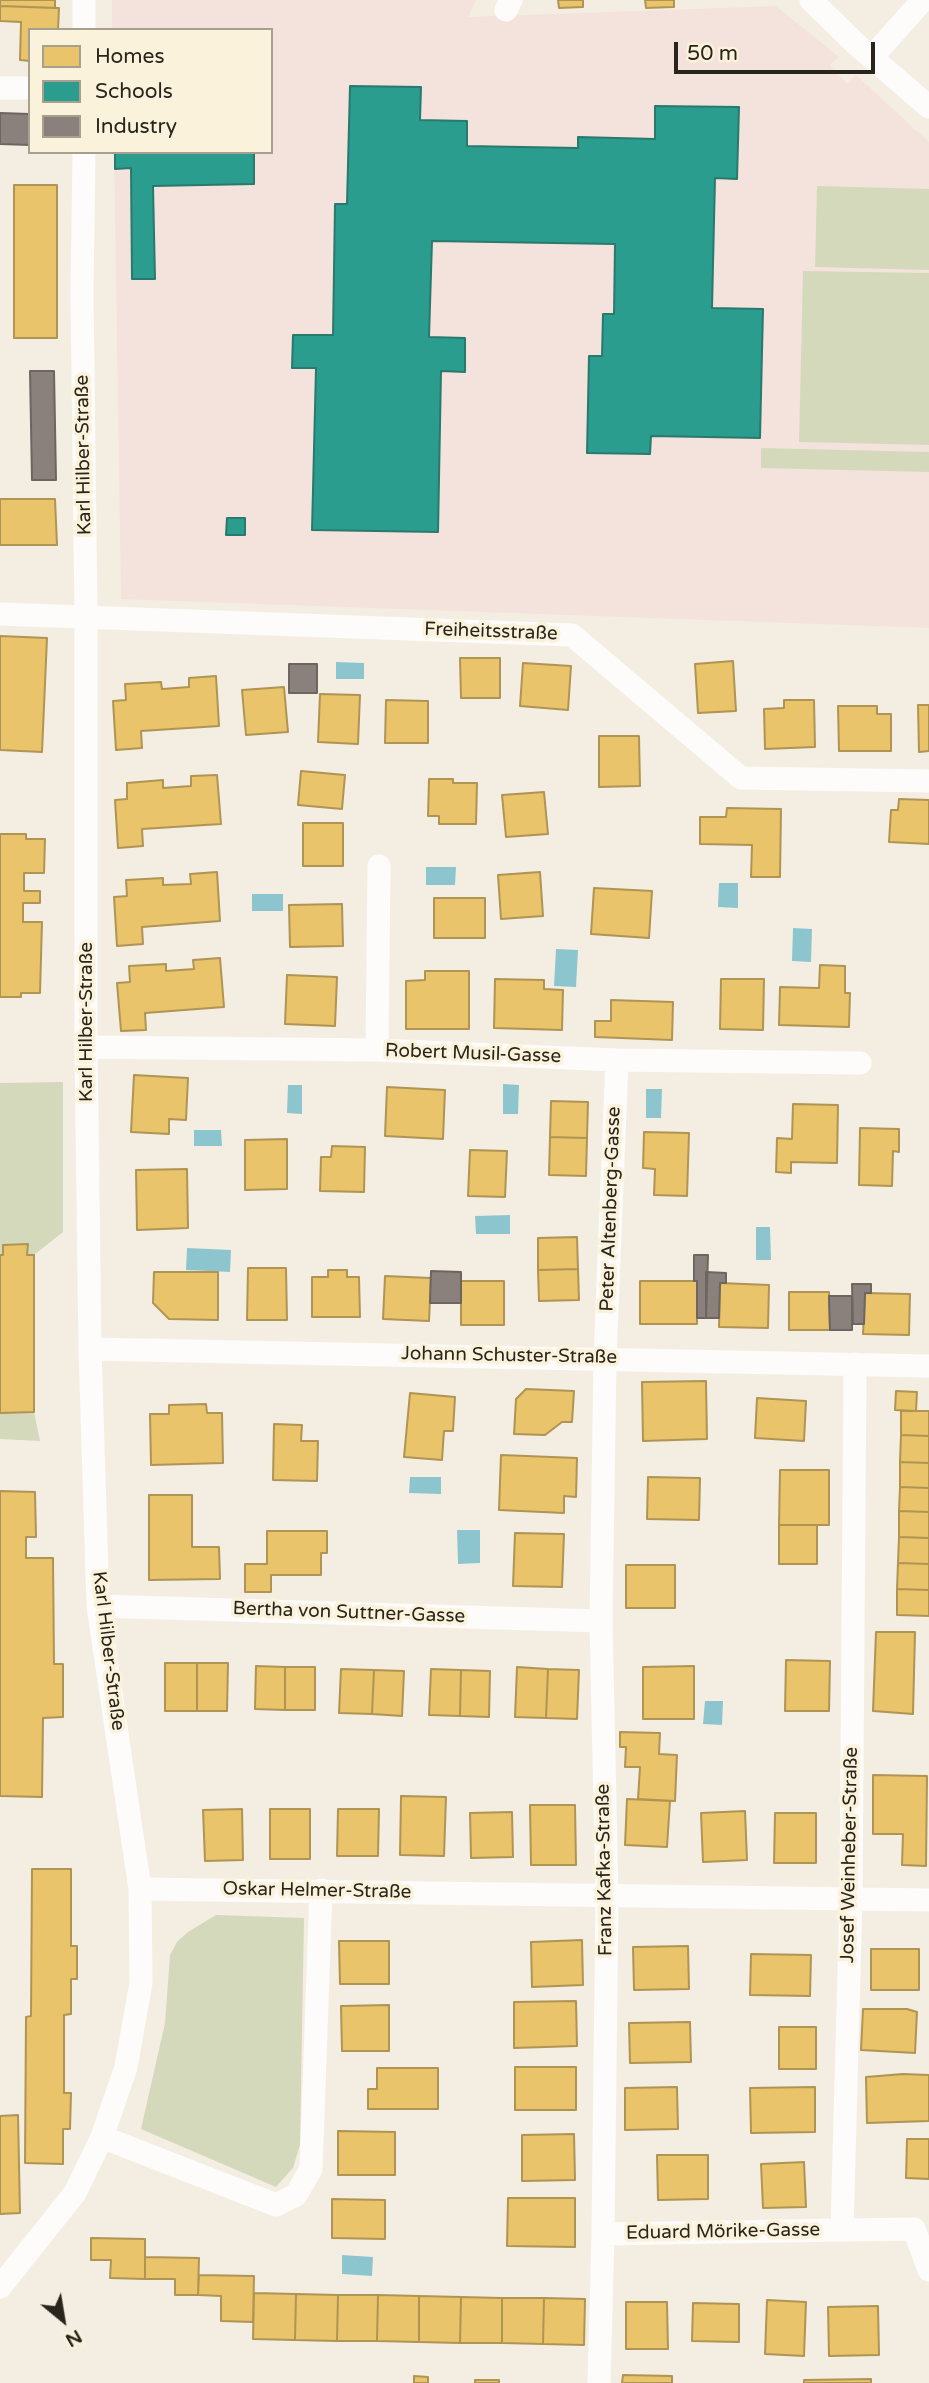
<!DOCTYPE html>
<html>
<head>
<meta charset="utf-8">
<style>
  body { margin:0 }
  #map { position:relative; width:929px; height:2383px; overflow:hidden; background:#f4eee2; font-family:"Varela Round",sans-serif }
  canvas { display:block }
  .legend { position:absolute; left:28px; top:28px; width:245px; height:126px; box-sizing:border-box; background:#fbf2db; border:2px solid #a7a08f; margin:0; padding:9px 12px; list-style:none; font-size:21px; color:#29251d }
  .legend li { display:flex; align-items:center; gap:14px; height:35px }
  .legend b { width:35px; border:2px solid #a7a08f }
  .north { position:absolute; left:28px; top:2285px; width:70px; height:70px; -webkit-text-stroke:5px #fbf2db; paint-order:stroke; rotate:150deg; font-size:19px; font-weight:700; line-height:28px; text-align:center; color:#29251d }
  .north::after { content:''; display:block; margin:auto; width:24px; height:32px; background:#29251d; clip-path:polygon(50% 0,100% 100%,50% 72%,0 100%) }
  .scale { position:absolute; left:674px; top:42px; width:201px; height:32px; box-sizing:border-box; border:4px solid #29251d; border-top:0; padding-left:9px; font-size:21px; line-height:24px; white-space:nowrap; color:#29251d; -webkit-text-stroke:5px #fbf2db; paint-order:stroke }
</style>
</head>
<body>
<div id="map">
<canvas width="929" height="2383"></canvas>
<ul class="legend">
<li><b style="height:19px;background:#e9c46a"></b>Homes</li>
<li><b style="height:19px;background:#2a9d8f"></b>Schools</li>
<li><b style="height:19px;background:#8a817c"></b>Industry</li>
</ul>
<div class="north">N</div>
<div class="scale">50 m</div>
</div>
<script>
const ctx = document.querySelector('canvas').getContext('2d');
ctx.lineJoin = 'round';
function fill(path, color) {
  ctx.fillStyle = color;
  ctx.fill(path, 'evenodd');
}
function trace(path, color, width, dash) {
  ctx.strokeStyle = color;
  ctx.lineWidth = width;
  ctx.lineCap = dash ? 'butt' : 'round';
  ctx.setLineDash(dash || []);
  ctx.stroke(path);
}
function label(font, color, halo, rows, align = 'center') {
  ctx.font = font + ' "Varela Round",sans-serif';
  ctx.lineWidth = 7;
  ctx.setLineDash([]);
  ctx.textBaseline = 'middle';
  ctx.strokeStyle = halo;
  ctx.fillStyle = color;
  for (const [text, x, y, turn = 0] of rows) {
    ctx.save();
    ctx.translate(x, y);
    ctx.rotate((+turn || 0) * Math.PI / 180);
    ctx.textAlign = isNaN(turn) ? turn : align;
    if (halo) ctx.strokeText(text, 0, 0);
    ctx.fillText(text, 0, 0);
    ctx.restore();
  }
}
fill(new Path2D(`
  M112,0H476L468,17L776,6L839,57L830,65L847,84L856,75L929,142V628L121,599L114,152H271V30H112Z`), '#f4e3dc');
fill(new Path2D(`
  M817,186L929,189V270L815,267Z
  M803,271L929,273V445L799,442Z
  M761,448L929,452V472L761,468Z
  M63,1082V1232L34,1255V1412L40,1441L0,1439V1083Z
  M216,1915L304,1918L300,2145L293,2168L276,2187L141,2129L165,2023L170,1955L177,1942L188,1932Z`), '#d5d9bb');
fill(new Path2D(`
  M336,662L364,663V679H336Z
  M426,867H456L455,885H426Z
  M719,883H738V908L718,907Z
  M252,894H283V911H252Z
  M793,928L812,929L811,962L792,961Z
  M556,949L578,950L576,987L554,986Z
  M503,1084L519,1085L518,1114H503Z
  M288,1085H302V1114L287,1113Z
  M646,1089H662L661,1118H646Z
  M194,1130H221L222,1146H194Z
  M510,1215V1234H476L475,1216Z
  M756,1227H770L771,1260H756Z
  M187,1248L231,1250L230,1272L186,1270Z
  M410,1477H441V1494L409,1493Z
  M457,1530H480V1563L458,1564Z
  M705,1701H723L722,1725L703,1724Z
  M342,2255L373,2257L372,2276L342,2274Z`), '#8dc5ce');
const homes = new Path2D(`
  M0,0H55V8L0,6Z
  M558,0H583V7L559,8Z
  M645,0H674V7L646,8Z
  M0,6L59,8L58,30H30V61L20,60L21,22L0,21Z
  M14,185H57V338H14Z
  M0,499H55L57,545H0Z
  M0,636L47,638L42,752L0,750Z
  M460,658H500V698H461Z
  M733,661L736,711L698,713L695,664Z
  M523,663L571,666L568,710L520,706Z
  M216,676L219,726L141,731L142,748L116,750L113,701L126,700L125,684L161,682L162,689L189,687V678Z
  M284,687L288,732L246,735L242,690Z
  M320,694L360,695L358,744L318,742Z
  M386,700L428,701V743H385Z
  M784,700H814L815,747L765,749L764,709L784,708Z
  M918,705H929V751L919,752Z
  M838,706H877V714H891V751H839Z
  M599,736H639L640,786L599,787Z
  M301,771L345,775L342,809L298,805Z
  M217,775L221,824L142,829L143,846L118,848L115,800L127,799V783L163,780V788L191,786V776Z
  M429,779H453V783H477L476,824H439V816H428Z
  M544,792L548,834L506,837L502,795Z
  M899,799L929,800V844L889,842L891,810H898Z
  M727,808L781,809L780,877H751L752,845L700,844V817H726Z
  M303,823H343V866H303Z
  M0,834H26V839H45L44,873H24V891H40V903H23V922H42L40,993H21V997H0Z
  M217,872L220,921L142,927L143,944L117,946L114,897L127,896L126,880L163,878V885L191,884L190,874Z
  M540,872L543,916L501,919L498,875Z
  M594,888L652,891L649,938L591,934Z
  M434,898H485V938H434Z
  M342,904L343,946L290,947L289,905Z
  M220,958L224,1007L145,1013L146,1030L121,1031L117,983L130,982L129,966L166,964V971L194,969L193,960Z
  M820,965L845,966V993H850L849,1027L779,1025L780,987L819,988Z
  M425,971H469V1029H406V981L425,980Z
  M287,975L337,977L335,1026L285,1024Z
  M495,979L544,980V989L563,990L562,1030L494,1028Z
  M721,979H764L763,1030L720,1029Z
  M611,1000L673,1002L672,1040L595,1037V1021H611Z
  M134,1075L188,1078L186,1120L169,1119V1134L131,1132Z
  M387,1087L445,1090L443,1139L385,1136Z
  M551,1101L588,1102L587,1138L550,1137Z
  M793,1104L838,1105L837,1163L791,1162V1173L776,1172L777,1138L792,1139Z
  M860,1128L899,1129V1152L893,1151L892,1186L859,1185Z
  M644,1132L689,1133L687,1196L654,1195L655,1169L643,1168Z
  M550,1137L587,1138L586,1176L549,1175Z
  M287,1139V1189L245,1190V1140Z
  M332,1146L365,1147L364,1192L320,1191L321,1157H331Z
  M470,1150L507,1151L505,1197L468,1196Z
  M187,1169L188,1228L137,1230L136,1170Z
  M577,1237L578,1269L538,1270V1238Z
  M28,1244L27,1255H34V1412L0,1413V1255H3V1245Z
  M248,1268H286L287,1320H247Z
  M578,1269L579,1300L539,1301L538,1270Z
  M328,1270H347V1277H359L360,1317H312V1277H328Z
  M154,1272H218V1320L169,1319L153,1303Z
  M385,1276L431,1278L429,1321L383,1319Z
  M461,1281H504V1325H461Z
  M640,1281H697V1324H640Z
  M720,1283L769,1285L768,1328L719,1327Z
  M789,1292H829L830,1330H789Z
  M865,1293L910,1294L909,1335L863,1334Z
  M706,1381L707,1439L643,1441L642,1382Z
  M526,1389L574,1391L572,1422H562L545,1435L514,1434L516,1399Z
  M896,1391L917,1392L916,1411L895,1410Z
  M410,1393L455,1397L453,1431H444L442,1460L404,1457Z
  M757,1398L806,1401L804,1441L755,1438Z
  M206,1404L207,1413H222L223,1463L151,1465L150,1414H169V1405Z
  M901,1411H929V1436L901,1435Z
  M274,1424L302,1425L301,1441H318L317,1481L273,1480Z
  M901,1435L929,1436V1463L900,1462Z
  M501,1455L577,1458L576,1497L564,1496V1513L499,1510Z
  M900,1462L929,1463V1488L900,1487Z
  M780,1470H829V1525H779Z
  M648,1477L700,1478L699,1520L647,1519Z
  M900,1487L929,1488V1512L899,1511Z
  M0,1491L35,1492L36,1537H26V1558H53L54,1664H63V1717L43,1718L42,1797L0,1796Z
  M149,1495H192V1547H219L220,1579L149,1580Z
  M899,1511L929,1512V1538L899,1537Z
  M779,1525H817V1564H779Z
  M267,1531H327V1553H321V1575H271V1592H245V1564H267Z
  M515,1533L564,1534L562,1587L513,1586Z
  M899,1537L929,1538V1564L898,1563Z
  M898,1563L929,1564V1590L897,1589Z
  M626,1565H675V1608H626Z
  M897,1589L929,1590V1616L897,1615Z
  M876,1632H915L913,1714L873,1711Z
  M786,1660L830,1661L829,1711H785Z
  M165,1663H197V1711H165Z
  M197,1663H228L227,1711H197Z
  M256,1666L285,1667V1710L255,1709Z
  M694,1666V1719H643V1667Z
  M285,1667H315V1710H285Z
  M517,1667L548,1669L546,1718L515,1717Z
  M341,1669L374,1670L372,1714L339,1713Z
  M431,1669L461,1670L460,1716L429,1715Z
  M548,1669L579,1670L577,1719L546,1718Z
  M374,1670L404,1671L402,1716L372,1714Z
  M461,1670L490,1671L489,1717L460,1716Z
  M620,1732L660,1733L659,1754L677,1755L675,1801L638,1799L640,1767H625L626,1747H620Z
  M873,1775L927,1776L926,1866L902,1865L903,1834H873Z
  M401,1796L446,1797L444,1856L400,1855Z
  M627,1799L670,1801L667,1847L625,1845Z
  M530,1805H575L576,1865H531Z
  M242,1809L243,1860L205,1861L203,1810Z
  M270,1809H310V1859H270Z
  M338,1809H379L378,1856H337Z
  M745,1811L747,1860L703,1862L701,1813Z
  M512,1812L513,1857L471,1858L470,1813Z
  M775,1813H816V1863H774Z
  M32,1869H71V1946H77V1979H71V2014L64,2015V2093H71L70,2129H63V2164L25,2163L26,2017L31,2016Z
  M582,1940L583,1985L532,1987L531,1942Z
  M339,1941H389V1984H340Z
  M688,1946L689,1989L634,1990L633,1947Z
  M871,1949H919V1990H871Z
  M751,1954L811,1955L810,1996L750,1995Z
  M576,2001L577,2046L514,2048V2002Z
  M389,2005V2051H342L341,2006Z
  M863,2009H907L917,2012L915,2053L861,2050Z
  M690,2022L691,2062L630,2063L629,2023Z
  M779,2027H816V2069H779Z
  M515,2067H576V2110H515Z
  M377,2068H438V2109H368V2089H377Z
  M903,2074L929,2075V2121L867,2123L866,2077Z
  M677,2087L678,2129L625,2130V2088Z
  M815,2087V2132L751,2133L750,2088Z
  M18,2115L20,2213L0,2214V2116Z
  M338,2131L395,2132V2175H338Z
  M574,2134L575,2180L522,2181V2135Z
  M907,2139H929V2179L906,2178Z
  M657,2155H708V2199L658,2200Z
  M804,2162L806,2207L763,2208L761,2164Z
  M508,2198H575V2247L507,2246Z
  M332,2199L385,2200V2239L332,2238Z
  M91,2238L145,2239V2279L110,2278L111,2260H91Z
  M145,2257L199,2258L198,2295H175V2279H145Z
  M199,2275L254,2276L253,2322L221,2321V2296L198,2295Z
  M254,2293L296,2294L295,2340L253,2339Z
  M296,2294L338,2295L337,2341L295,2340Z
  M338,2295H378L377,2341H337Z
  M378,2295L419,2296V2342L377,2341Z
  M419,2296L461,2297L460,2343L419,2342Z
  M461,2297L502,2298V2343H460Z
  M502,2298H544L543,2344L502,2343Z
  M544,2298L585,2299L584,2345L543,2344Z
  M767,2300L806,2302L804,2356L765,2354Z
  M626,2302H667L668,2349H626Z
  M693,2303L739,2304V2342L692,2341Z
  M878,2306L879,2355L829,2356L828,2307Z
  M623,2375L672,2376V2383H622Z
  M414,2376L428,2377V2383H414Z
  M871,2379V2383H804V2380Z
  M475,2380H499V2383H475Z`);
fill(homes, '#e9c46a');
trace(homes, '#af9453', 2);
const schools = new Path2D(`
  M350,86L421,87L420,120L467,121V146L578,148V137L655,139V106L739,107L737,179L715,178L712,308L763,309L760,438L651,436L650,454L587,453L589,356H602L603,314H614L615,244L432,241L429,337L465,338V372L441,371L438,532L312,530L316,368H292L293,335H333L335,204H347Z
  M115,152H254V184L153,186L155,279H132L131,168L115,169Z
  M227,518H245V535H226Z`);
fill(schools, '#2a9d8f');
trace(schools, '#2a796d', 2);
const industry = new Path2D(`
  M0,113L30,114V145L0,144Z
  M30,371H54L56,480H32Z
  M289,664H317V693H289Z
  M694,1255H708L706,1318H697V1281H694Z
  M431,1271L461,1272V1303H430Z
  M706,1272L726,1273V1283H720L719,1318H706Z
  M852,1284H871V1293H865L864,1324H853Z
  M829,1296H852V1330H830Z`);
fill(industry, '#8a817c');
trace(industry, '#6d6560', 2);
trace(new Path2D(`
  M84,0V30
  M811,0L857,45L929,107
  M506,10L511,0
  M872,57L923,0
  M0,88H30
  M84,152L82,293L86,616V1047L90,1349L98,1606L140,1889
  M0,614L572,635L741,778L929,781
  M86,1047L377,1050L617,1060L860,1063
  M377,1050L379,866
  M90,1349L929,1366
  M855,1364L851,1899L842,2230L914,2229L929,2270
  M98,1606L601,1621
  M102,2137L276,2205L296,2195L311,2169L321,1890
  M603,2234L842,2230
  M0,2287L75,2193L102,2137L126,2067L141,1983L140,1889L929,1900
  M599,2383L603,2234L607,1897L601,1621L605,1358L617,1060`), '#fdfcfb', 23);
label('19px', '#29251d', '#fbf2db', [
  ["Karl Hilber-Straße",84,455,-91],
  ["Freiheitsstraße",491,632,2],
  ["Karl Hilber-Straße",87,1022,-90],
  ["Robert Musil-Gasse",473,1054,2],
  ["Peter Altenberg-Gasse",611,1209,-88],
  ["Johann Schuster-Straße",509,1356,1],
  ["Bertha von Suttner-Gasse",349,1613,2],
  ["Karl Hilber-Straße",108,1651,83],
  ["Josef Weinheber-Straße",850,1855,-89],
  ["Franz Kafka-Straße",605,1870,-91],
  ["Oskar Helmer-Straße",317,1891,1],
  ["Eduard Mörike-Gasse",723,2232,-1]
]);
</script>
</body>
</html>
